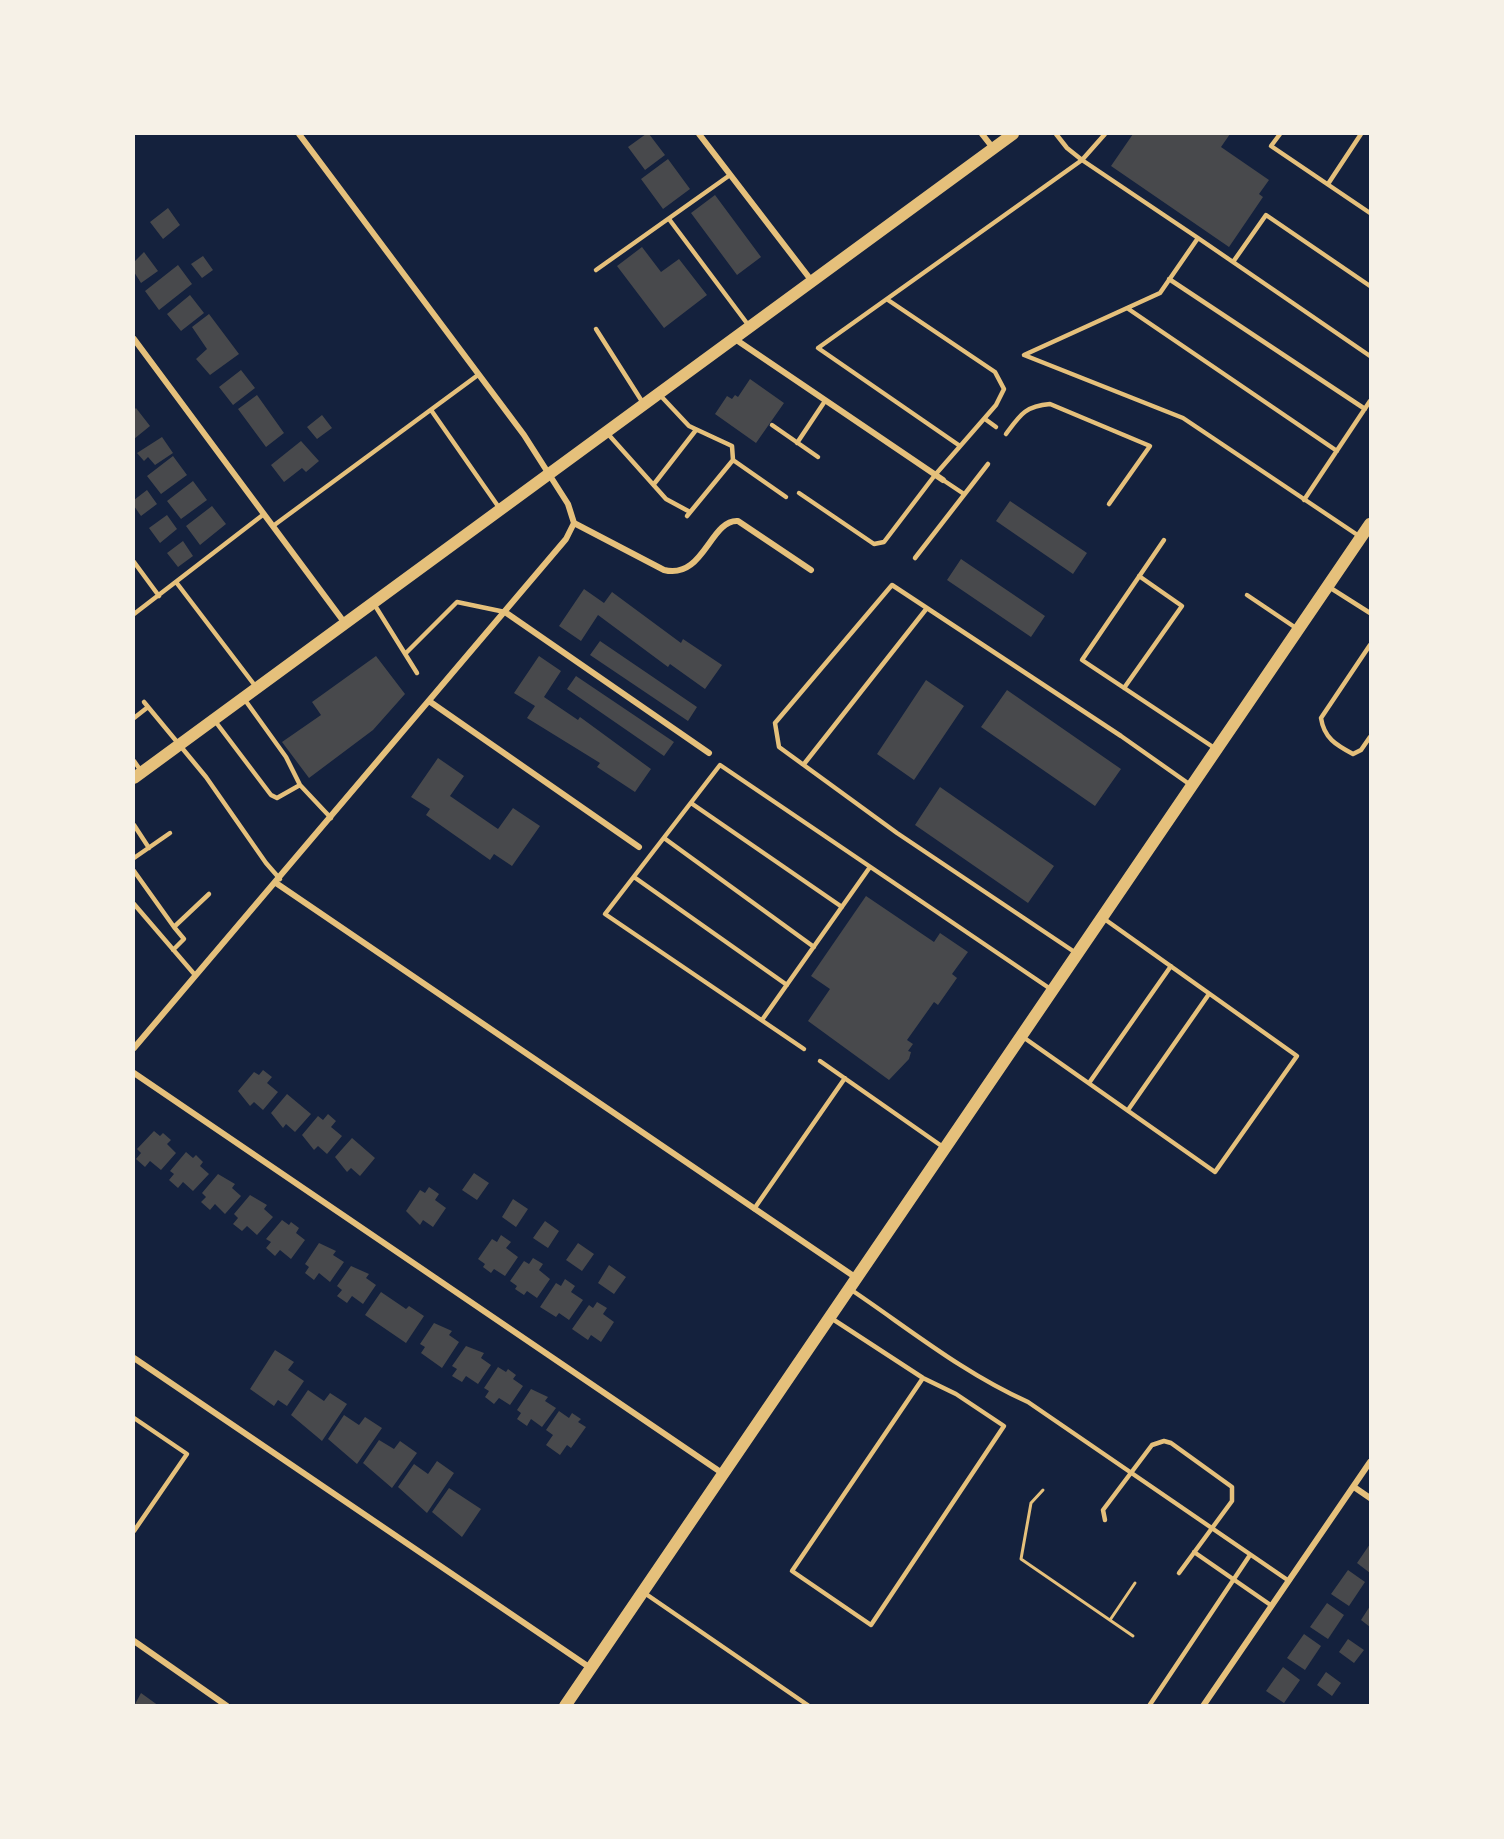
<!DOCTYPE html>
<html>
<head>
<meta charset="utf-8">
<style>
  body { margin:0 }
  #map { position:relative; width:1504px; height:1839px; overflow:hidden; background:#14213d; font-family:"Source Serif 4",serif }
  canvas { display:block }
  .frame { position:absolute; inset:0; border:135px solid #f6f1e7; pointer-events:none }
</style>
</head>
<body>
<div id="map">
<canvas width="1504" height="1839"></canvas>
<div class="frame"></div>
</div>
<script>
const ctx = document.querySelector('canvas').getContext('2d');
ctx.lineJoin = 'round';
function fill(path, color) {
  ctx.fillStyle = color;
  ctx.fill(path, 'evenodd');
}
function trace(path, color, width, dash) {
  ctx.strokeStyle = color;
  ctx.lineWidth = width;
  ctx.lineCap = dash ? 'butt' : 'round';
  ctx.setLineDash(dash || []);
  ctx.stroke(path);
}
fill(new Path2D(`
  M646,134H649L665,155L645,170L628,147Z
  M1133,134H1230L1221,147L1269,180L1259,194L1263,197L1229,247L1111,166Z
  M668,159L690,189L663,209L641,179Z
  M715,195L761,257L737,275L691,213Z
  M168,208L180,225L163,239L150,222Z
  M642,247L661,272L679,259L707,295L664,328L617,266Z
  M144,252L158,271L141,283L134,272V262Z
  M203,256L213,270L202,278L191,264Z
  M178,265L192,284L159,310L145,291Z
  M190,295L204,313L181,331L167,314Z
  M209,314L239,354L210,375L196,359L207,349L192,327Z
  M241,370L255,388L233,405L219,387Z
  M750,379L784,403L756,443L715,414L727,396L732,399L735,395L738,397Z
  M257,395L284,433L266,447L238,409Z
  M136,408L150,426L134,439V410Z
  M322,415L332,428L317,439L307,427Z
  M162,437L173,453L155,465L148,457L144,461L137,453Z
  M301,441L319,461L306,472L302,468L284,482L271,465Z
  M173,456L187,475L161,494L147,476Z
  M193,481L207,500L181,519L167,501Z
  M147,490L157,504L141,516L134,506V500Z
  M1010,501L1087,553L1073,574L996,521Z
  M212,506L226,524L200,545L186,526Z
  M167,515L177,529L160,543L149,528Z
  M183,541L193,556L178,567L167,553Z
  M961,559L1045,616L1031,637L947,580Z
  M584,589L604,603L612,592L681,643L683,639L722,665L705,689L670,664L668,667L598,615L581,641L559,626Z
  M600,641L697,707L688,721L590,655Z
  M376,656L405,694L373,730L309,778L282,742L321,715L312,702Z
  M539,656L561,671L544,697L578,720L580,717L651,769L635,792L597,767L600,763L527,718L535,706L514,693Z
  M576,676L674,742L664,756L567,689Z
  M926,680L964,706L914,780L877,754Z
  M1007,690L1121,769L1095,806L981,727Z
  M438,758L464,776L450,796L498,829L513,808L540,826L512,866L494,854L490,860L426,815L430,809L411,797Z
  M940,787L1054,866L1028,903L915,825Z
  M866,896L934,942L940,933L968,952L952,974L957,978L938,1005L934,1002L907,1040L913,1044L908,1051L911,1052L909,1059L889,1080L808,1021L830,989L811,976Z
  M263,1070L272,1077L267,1083L278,1092L263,1110L254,1102L250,1106L238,1091L254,1072L259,1075Z
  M287,1094L311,1114L295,1132L286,1124L283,1128L271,1113Z
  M328,1114L336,1121L331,1127L342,1136L327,1154L318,1146L314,1150L302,1135L318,1116L323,1120Z
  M154,1131L160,1136L163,1133L171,1140L167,1144L176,1153L161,1170L150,1161L145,1167L136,1159L141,1153L137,1149Z
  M352,1138L375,1158L360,1176L351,1168L347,1172L335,1157Z
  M186,1152L193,1158L196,1155L203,1162L200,1166L209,1174L193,1191L183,1182L178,1188L169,1180L174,1174L170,1171Z
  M474,1173L489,1183L477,1200L462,1190Z
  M218,1174L235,1184L232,1188L241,1196L225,1214L215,1204L210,1210L201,1202L206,1197L202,1193Z
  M429,1187L439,1194L435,1200L446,1208L433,1227L423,1220L420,1225L406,1211L420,1190L425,1193Z
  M250,1195L267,1205L264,1209L273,1217L257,1235L247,1226L242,1231L233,1224L238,1218L234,1214Z
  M513,1199L528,1209L516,1227L502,1217Z
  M282,1220L289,1225L291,1222L299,1228L296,1233L305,1240L291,1259L280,1250L275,1256L266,1248L271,1242L266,1239Z
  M545,1221L559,1231L548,1248L533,1238Z
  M501,1235L511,1242L506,1248L518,1257L505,1276L494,1269L491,1273L483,1267L485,1264L478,1259L492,1239L497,1242Z
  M319,1243L336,1251L333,1255L344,1262L330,1282L319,1273L314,1280L305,1273L309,1267L305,1264Z
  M578,1243L594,1254L582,1271L566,1260Z
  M533,1258L543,1264L539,1270L550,1279L537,1298L527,1291L524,1295L515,1289L517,1286L510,1281L524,1261L529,1264Z
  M609,1265L626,1277L614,1294L598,1283Z
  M351,1266L369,1274L366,1278L376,1285L363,1304L352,1296L347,1303L337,1296L342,1290L337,1286Z
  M565,1279L575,1286L571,1292L583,1300L569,1320L559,1313L556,1317L540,1307L556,1283L561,1286Z
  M381,1292L406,1309L409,1306L424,1316L406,1343L365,1315Z
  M597,1302L607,1308L603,1314L614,1322L601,1342L591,1335L588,1340L572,1329L589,1305L593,1308Z
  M434,1323L452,1331L449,1335L459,1342L442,1368L421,1353L425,1347L420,1344Z
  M466,1346L484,1353L481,1358L491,1365L478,1384L466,1376L462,1382L452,1376L457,1369L452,1366Z
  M275,1350L294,1362L288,1370L304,1381L287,1406L278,1400L274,1406L250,1389Z
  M498,1367L506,1372L508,1369L516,1375L513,1379L523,1386L510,1405L499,1398L494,1404L485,1397L489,1391L484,1388Z
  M531,1389L548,1397L545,1401L556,1408L542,1427L531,1419L527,1426L517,1419L521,1413L517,1410Z
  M308,1390L324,1401L330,1393L347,1404L322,1441L291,1415Z
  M559,1411L569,1418L572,1413L581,1419L578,1422L586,1427L571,1448L567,1445L560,1455L546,1445L553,1435L546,1430Z
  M344,1415L359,1425L365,1417L382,1428L357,1464L328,1439Z
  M379,1440L394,1449L400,1441L417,1453L392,1488L363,1463Z
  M437,1461L454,1473L427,1513L398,1487L414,1464L428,1474Z
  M449,1488L481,1509L462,1537L432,1512Z
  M1370,1544V1573L1357,1563Z
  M1348,1570L1365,1582L1349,1606L1331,1594Z
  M1327,1603L1344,1615L1328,1639L1310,1627Z
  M1370,1606V1627L1361,1620Z
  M1304,1634L1321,1646L1305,1670L1287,1658Z
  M1348,1639L1364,1650L1354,1663L1339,1652Z
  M1283,1667L1300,1680L1284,1703L1266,1691Z
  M1326,1672L1341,1683L1332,1696L1317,1685Z
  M141,1693L159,1706H134Z`), '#48494c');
trace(new Path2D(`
  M1043,1490L1031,1503L1021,1559L1133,1636
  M1110,1620L1135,1583`), '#e5c07b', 3);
trace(new Path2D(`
  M1105,134L1082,160L1198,238L1160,293L1024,355L1183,418L1359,536
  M1280,134L1271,146L1370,213
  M1328,184L1361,134
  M669,219L749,326
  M1198,238L1233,262L1266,215L1370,286
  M1233,262L1370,356
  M596,270L730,175
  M1169,279L1365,409
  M1127,308L1337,451
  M596,329L643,403
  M659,394L689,426L732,446L733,460L687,516
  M431,410L500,509
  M985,419L996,427
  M772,425L818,457
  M608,434L666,499L690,512
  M1006,434C1020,415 1025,406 1050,404L1150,446L1109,504
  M797,443L825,401
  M960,446L818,348L1082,160L1067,148L1056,134
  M733,460L786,497
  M943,480L964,494
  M654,484L696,430
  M799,493L874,544L884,542L935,475L996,405L1004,389L995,372L888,300
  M1304,500L1370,401
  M273,526L478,375
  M1164,540L1082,660L1216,749
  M915,558L988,464
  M134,562L159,596
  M176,582L256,687
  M1329,587L1370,613
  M1247,595L1296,628
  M374,604L417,673
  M134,614L264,514
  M1370,645L1321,718C1324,738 1336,745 1353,754L1361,750L1370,737
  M405,654L457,602L505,612
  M1124,688L1182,606L1139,576
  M144,702L206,777L266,863L280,879
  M134,718L148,707
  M215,721L271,795L277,798L300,785L286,757L245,700
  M134,761L141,771
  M804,764L927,608
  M300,785L331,818
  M691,803L842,907
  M134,825L149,848
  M664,838L814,947
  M134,858L170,833
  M134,871L174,927
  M634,877L787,985
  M134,904L195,975
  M173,950L184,939L174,927L209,894
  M1076,953L897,833L779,747L775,723L892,585L1121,736L1192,786
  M762,1020L870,867
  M1023,1037L1215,1172L1297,1056L1103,918
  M804,1049L605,914L720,765L1052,990
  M820,1061L943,1147
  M1089,1083L1171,966
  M1128,1110L1209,994
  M754,1209L845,1078
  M850,1289C908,1328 963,1373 1028,1402L1289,1581
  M831,1318L923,1378L956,1394L1004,1426L871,1625L792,1571L923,1378
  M134,1418L187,1454L134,1531
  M1105,1520L1103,1510L1152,1445L1164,1441L1171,1443L1232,1487V1501L1179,1573
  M1194,1552L1272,1606
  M643,1592L809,1706
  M1149,1706L1250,1555`), '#e5c07b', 4.5);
trace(new Path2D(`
  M699,134L811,280
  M982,134L993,148
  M134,339L344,622
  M735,339L943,480
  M574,523L664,570C704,580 710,519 738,521L811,570
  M505,612L709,753
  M429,701L639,847
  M276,883L855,1277
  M134,1048L566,539L574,523L568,504L524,435L299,134
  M134,1073L722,1473
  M134,1358L589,1667
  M1354,1487L1370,1498
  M134,1641L227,1706
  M1203,1706L1370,1462`), '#e5c07b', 6);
trace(new Path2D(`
  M134,778L1013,134
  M565,1706L1370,524`), '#e5c07b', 12);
</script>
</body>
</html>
